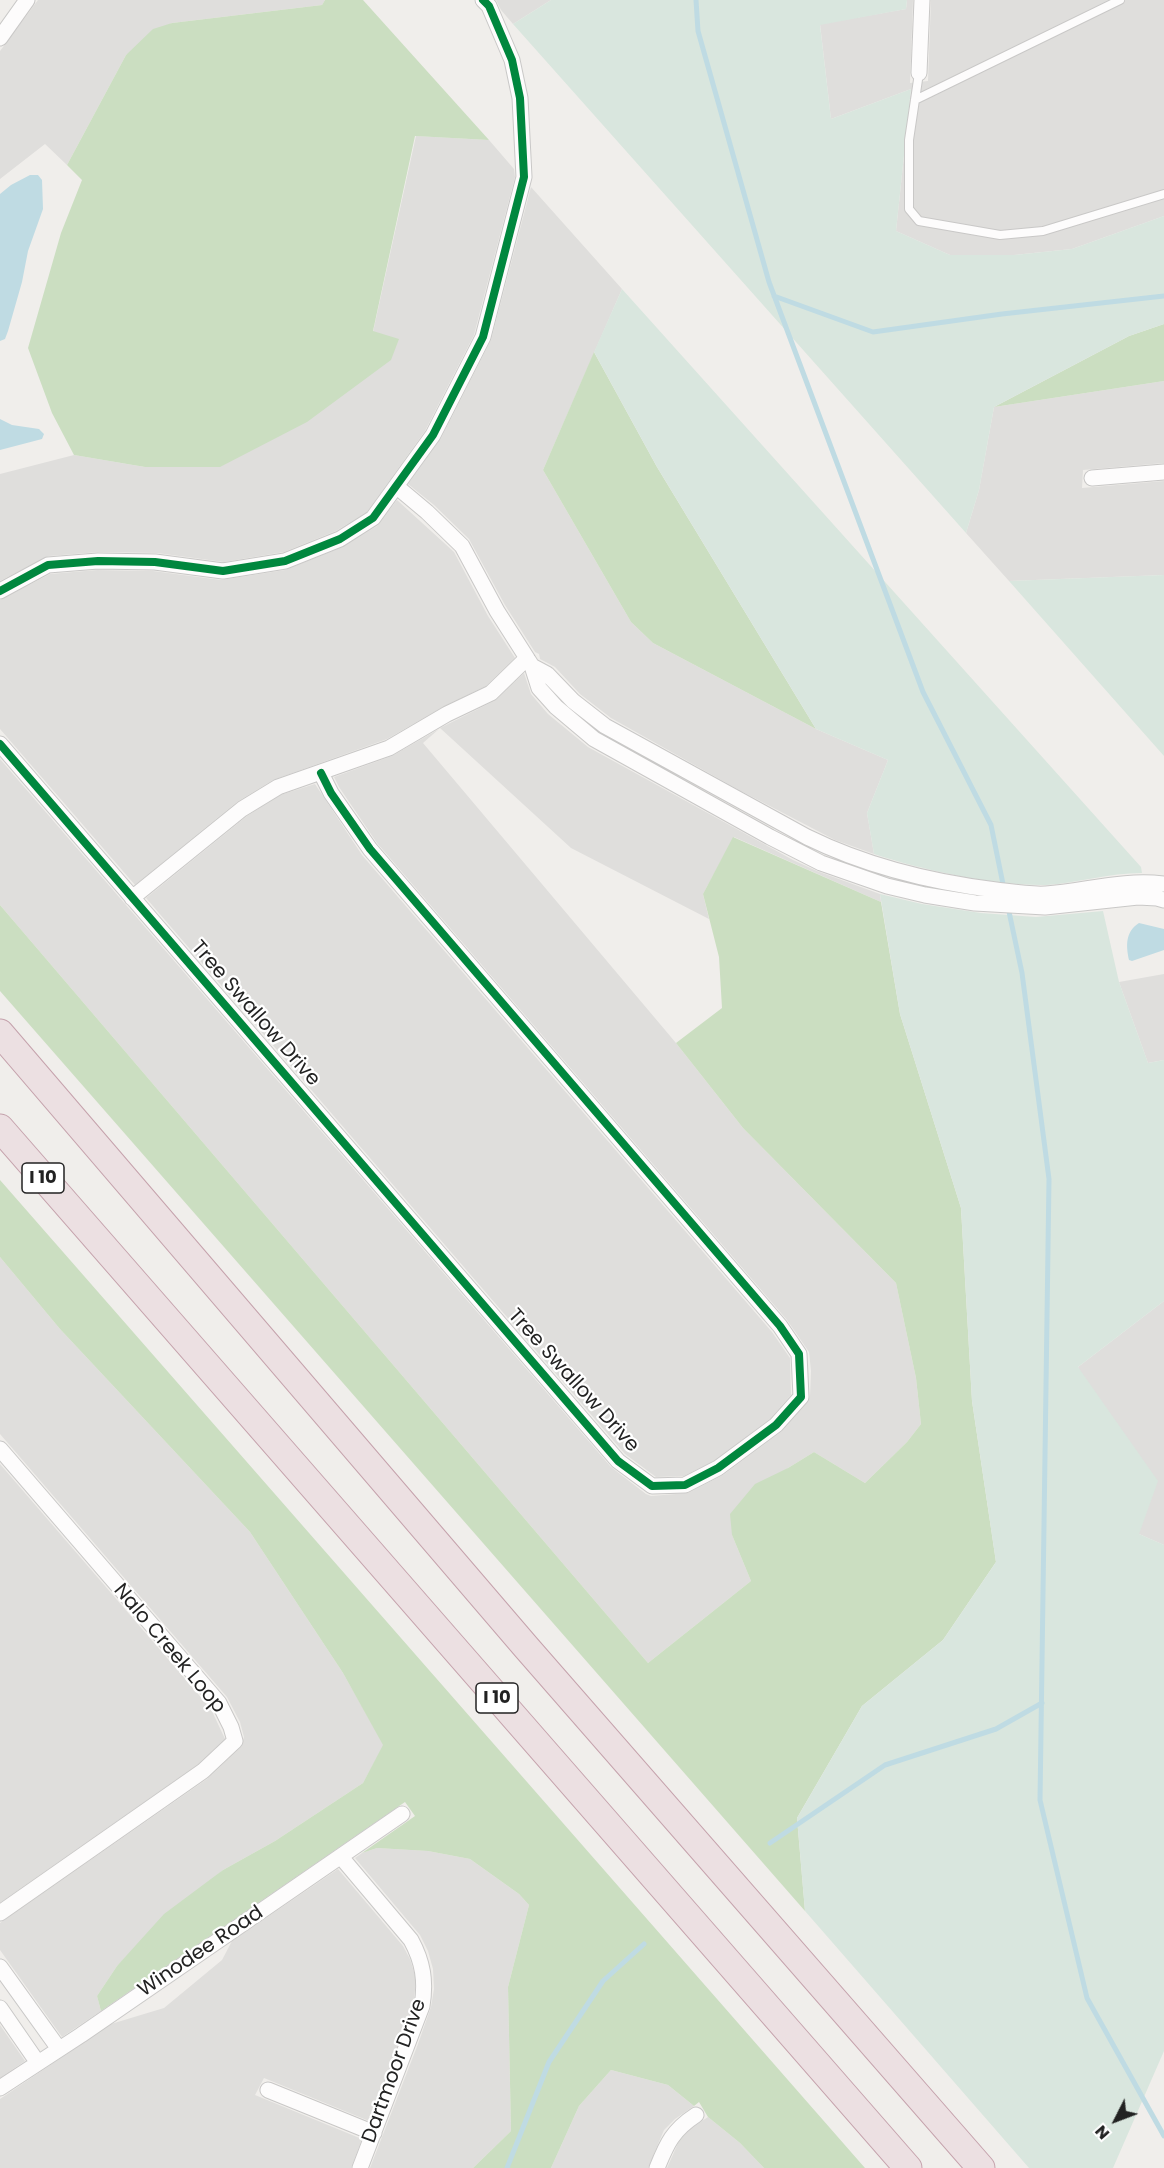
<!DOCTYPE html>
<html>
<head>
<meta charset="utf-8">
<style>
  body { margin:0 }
  #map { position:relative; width:1164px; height:2168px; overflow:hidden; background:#f0eeeb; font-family:Poppins,sans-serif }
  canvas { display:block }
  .north { position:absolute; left:1086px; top:2090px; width:60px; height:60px; -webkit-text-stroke:4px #fff; paint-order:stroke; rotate:228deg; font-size:16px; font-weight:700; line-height:24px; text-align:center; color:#222 }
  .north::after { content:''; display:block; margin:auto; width:21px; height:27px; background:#222; clip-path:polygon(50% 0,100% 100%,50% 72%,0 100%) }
</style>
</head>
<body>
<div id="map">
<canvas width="1164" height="2168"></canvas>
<div class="north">N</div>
</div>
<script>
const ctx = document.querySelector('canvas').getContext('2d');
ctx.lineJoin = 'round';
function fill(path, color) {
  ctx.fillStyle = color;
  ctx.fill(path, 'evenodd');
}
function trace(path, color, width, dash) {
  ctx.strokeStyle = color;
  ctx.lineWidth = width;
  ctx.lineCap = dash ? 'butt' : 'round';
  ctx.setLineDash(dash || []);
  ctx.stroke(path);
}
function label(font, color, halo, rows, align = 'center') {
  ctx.font = font + ' Poppins,sans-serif';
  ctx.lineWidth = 4.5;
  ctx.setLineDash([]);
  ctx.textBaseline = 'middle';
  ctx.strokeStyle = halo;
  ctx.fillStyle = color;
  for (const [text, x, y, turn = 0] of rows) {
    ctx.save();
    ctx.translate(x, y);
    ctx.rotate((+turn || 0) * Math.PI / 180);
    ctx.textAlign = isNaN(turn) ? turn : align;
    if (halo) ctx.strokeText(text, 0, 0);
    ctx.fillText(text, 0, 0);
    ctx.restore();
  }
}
fill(new Path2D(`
  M38,0H325L322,5L172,23L126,55L67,165L45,144L0,179V51Z
  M496,0H551L513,24L501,10Z
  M907,0H913L910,83L928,81L931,0H1164V216L1072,249L1014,255H950L896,231L911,89L831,119L820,24L906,9Z
  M416,136L489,140L514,169L515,177L474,335L425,431L367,512L336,531L284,552L224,562L157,553L99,552L49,556L0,581V474L74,455L145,467L373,332Z
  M531,187L622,289L543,470L631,622L653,643L816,729L888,760L867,813L874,854L835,840L739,790L611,718L580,694L555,667L540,659L539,654L535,652L505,605L469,539L434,505L408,484L441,438L491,340Z
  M1164,381V463L1083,470L1082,488L1164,481V575L1009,581L966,533L979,490L994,407Z
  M397,500L454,552L488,616L515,658L486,686L443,707L387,739L273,780L237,802L135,885L0,729V600L50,574L97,570L153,571L221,580L285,570L342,547L377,526Z
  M524,673L531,694L548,714L588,747L793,860L817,871L880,894L881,902L734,837L703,894L709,919L571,848L440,728L494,701Z
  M439,729L423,743L676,1043L743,1128L896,1283L916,1378L921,1424L907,1442L865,1483L814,1452L788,1468L732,1535L751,1581L648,1663L0,905V759L611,1467L646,1494L651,1496L688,1493L723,1475L782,1431L807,1403L810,1396L811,1371L809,1352L787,1320L377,843L339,787L334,777L392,756Z
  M315,784L362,855L772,1332L790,1358L791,1395L770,1419L714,1461L684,1476L656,1477L625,1454L146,898L247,816L280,795Z
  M1164,974V1060L1148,1063L1119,982Z
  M0,1257L60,1329L250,1532L343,1673L384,1745L363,1783L275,1841L223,1870L117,1966L97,1996L101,2011L62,2037L0,1950V1923L207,1779L241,1747L244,1737L240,1722L227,1697L0,1434Z
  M1164,1301V1545L1139,1534L1078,1367Z
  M0,1464L211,1709L225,1739L197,1765L0,1903Z
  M377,1848L428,1851L470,1859L519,1894L529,1905L508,1987L511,2131L473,2168H370L418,2044L431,2007L434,1989L433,1969L428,1951L420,1935L355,1858L362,1853Z
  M338,1869L403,1946L410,1959L415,1975V1990L413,2004L401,2040L369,2121L264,2078L255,2095L362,2139L351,2168H0V2099L111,2024L164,2008L222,1960L232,1941Z
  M0,2025L25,2061L0,2078Z
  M611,2070L668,2085L694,2106L675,2119L664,2130L648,2168H551L579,2106Z
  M708,2117L740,2143L764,2168H667L679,2141L687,2131Z`), '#dfdedc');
fill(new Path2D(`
  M325,0H363L489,140L415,136L373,331L399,339L391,360L307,422L220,467H145L74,455L52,413L28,348L61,233L82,180L67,165L126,55L153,29L172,23L322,5Z
  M1164,324V381L994,407L1129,336Z
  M594,352L657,467L816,729L653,643L631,622L543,470Z
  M733,837L881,902L900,1014L961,1208L972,1401L996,1562L943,1640L862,1706L797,1818L805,1911L0,991V905L648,1663L751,1581L732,1535L730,1514L755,1484L788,1468L814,1452L865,1483L907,1442L921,1424L916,1378L896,1283L743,1128L676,1043L722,1008L719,957L703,894Z
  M0,1180L865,2168H764L740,2143L708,2117L699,2102L694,2106L668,2085L611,2070L579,2106L551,2168H473L511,2131L508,1987L529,1905L519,1894L470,1859L428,1851L377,1848L362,1853L415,1816L405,1802L101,2011L97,1996L117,1966L164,1914L223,1870L275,1841L363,1783L383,1745L343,1673L250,1532L60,1329L0,1257Z`), '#cbdec1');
fill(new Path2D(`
  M551,0H907L906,9L820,25L831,119L911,89L896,231L950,255H1014L1072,249L1164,216V324L1129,336L994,407L979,490L966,533L513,24Z
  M622,289L1141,867L1142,873C1109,873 1078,883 1046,885C993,886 923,870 874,854L867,813L888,760L816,729L657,467L594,352Z
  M1164,575V756L1009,581Z
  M880,894L922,904L981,913L1036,917L1103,911L1119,982L1148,1063L1164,1060V1301L1078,1367L1158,1481L1139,1534L1164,1545V2051L1113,2168H1029L805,1911L797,1818L862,1706L943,1640L996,1562L972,1401L961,1208L900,1014Z`), '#d9e6de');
fill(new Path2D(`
  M30,175H38L42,180L43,209L28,251L22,282L8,331L5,339L0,341V194L11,185Z
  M0,419L12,425L39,429L44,434L42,439L0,450Z
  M1139,923L1164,929V950L1132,961L1129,960C1126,946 1125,932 1139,923Z`), '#bfdbe3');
trace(new Path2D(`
  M696,0L698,31L769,282L923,692L991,825L1004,889
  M774,296L873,332L1002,314L1164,296
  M1008,907L1022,973L1049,1179L1040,1800L1087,1998L1164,2136
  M770,1843L885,1765L996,1729L1042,1703
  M507,2168L549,2062L603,1981L644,1944`), '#bfdbe3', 5);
const service = new Path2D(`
  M919,73L909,140V209L919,221L1000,235L1043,231L1164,194
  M915,100L1120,0`);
const minor = new Path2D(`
  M0,38L27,0
  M919,73L922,0
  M1092,478L1164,472
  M396,486L427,512L462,546L497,611L532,666L539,688L556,707L594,739L770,837L821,863L887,886L925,895L975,903L1045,907L1138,897L1157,898L1164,900
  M0,591L48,565L98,561L155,562L223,571L285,561L340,539L373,518L433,435L483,337L524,177L520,98L512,60L489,6L483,0
  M532,666L547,674L573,701L605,726L807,837C866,866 931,882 996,890C1012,892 1030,895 1046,894C1086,891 1123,879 1164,884
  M0,744L618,1461L652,1486L685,1485L718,1468L776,1425L801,1397L799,1354L780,1326L370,849L331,793L321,773
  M132,898L242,809L278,787L389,748L447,714L491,693L527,658
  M0,1449L219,1703L231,1727L235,1741L203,1771L0,1913
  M341,1857L411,1940C423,1962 426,1981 422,2006L360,2168
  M0,1967L59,2049
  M0,2008L38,2063
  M0,2088L81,2035L402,1814
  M268,2090L374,2133
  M657,2168C667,2143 673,2130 696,2115`);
const motorway = new Path2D(`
  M0,1033L526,1647L981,2168
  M0,1128L908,2168`);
trace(service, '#c9c8c7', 10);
trace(minor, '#c9c8c7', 17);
trace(motorway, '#c5a2ac', 29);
trace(service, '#fdfcfc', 8);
trace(minor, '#fdfcfc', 15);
trace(motorway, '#ece0e2', 27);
trace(new Path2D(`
  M0,591L48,565L98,561L155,562L223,571L285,561L340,539L373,518L433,435L483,337L524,177L520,98L512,60L489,6L483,0
  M0,744L618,1461L652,1486L685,1485L718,1468L776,1425L801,1397L799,1354L780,1326L370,849L331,793L321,773`), '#00873e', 8);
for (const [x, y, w] of [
  [43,1178,42],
  [497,1698,42]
]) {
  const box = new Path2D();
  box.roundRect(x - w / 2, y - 15, w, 30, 4.5);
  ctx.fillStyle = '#fff';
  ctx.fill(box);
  trace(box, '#222', 1.5);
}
label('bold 18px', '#222', null, [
  ["I 10",43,1178],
  ["I 10",497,1698]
]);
label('20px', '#222', '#fff', [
  ["Tree Swallow Drive",255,1014,49],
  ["Tree Swallow Drive",573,1381,48],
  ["Nalo Creek Loop",169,1649,50],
  ["Winodee Road",201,1952,-34],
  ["Dartmoor Drive",395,2071,-70]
]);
</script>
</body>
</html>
